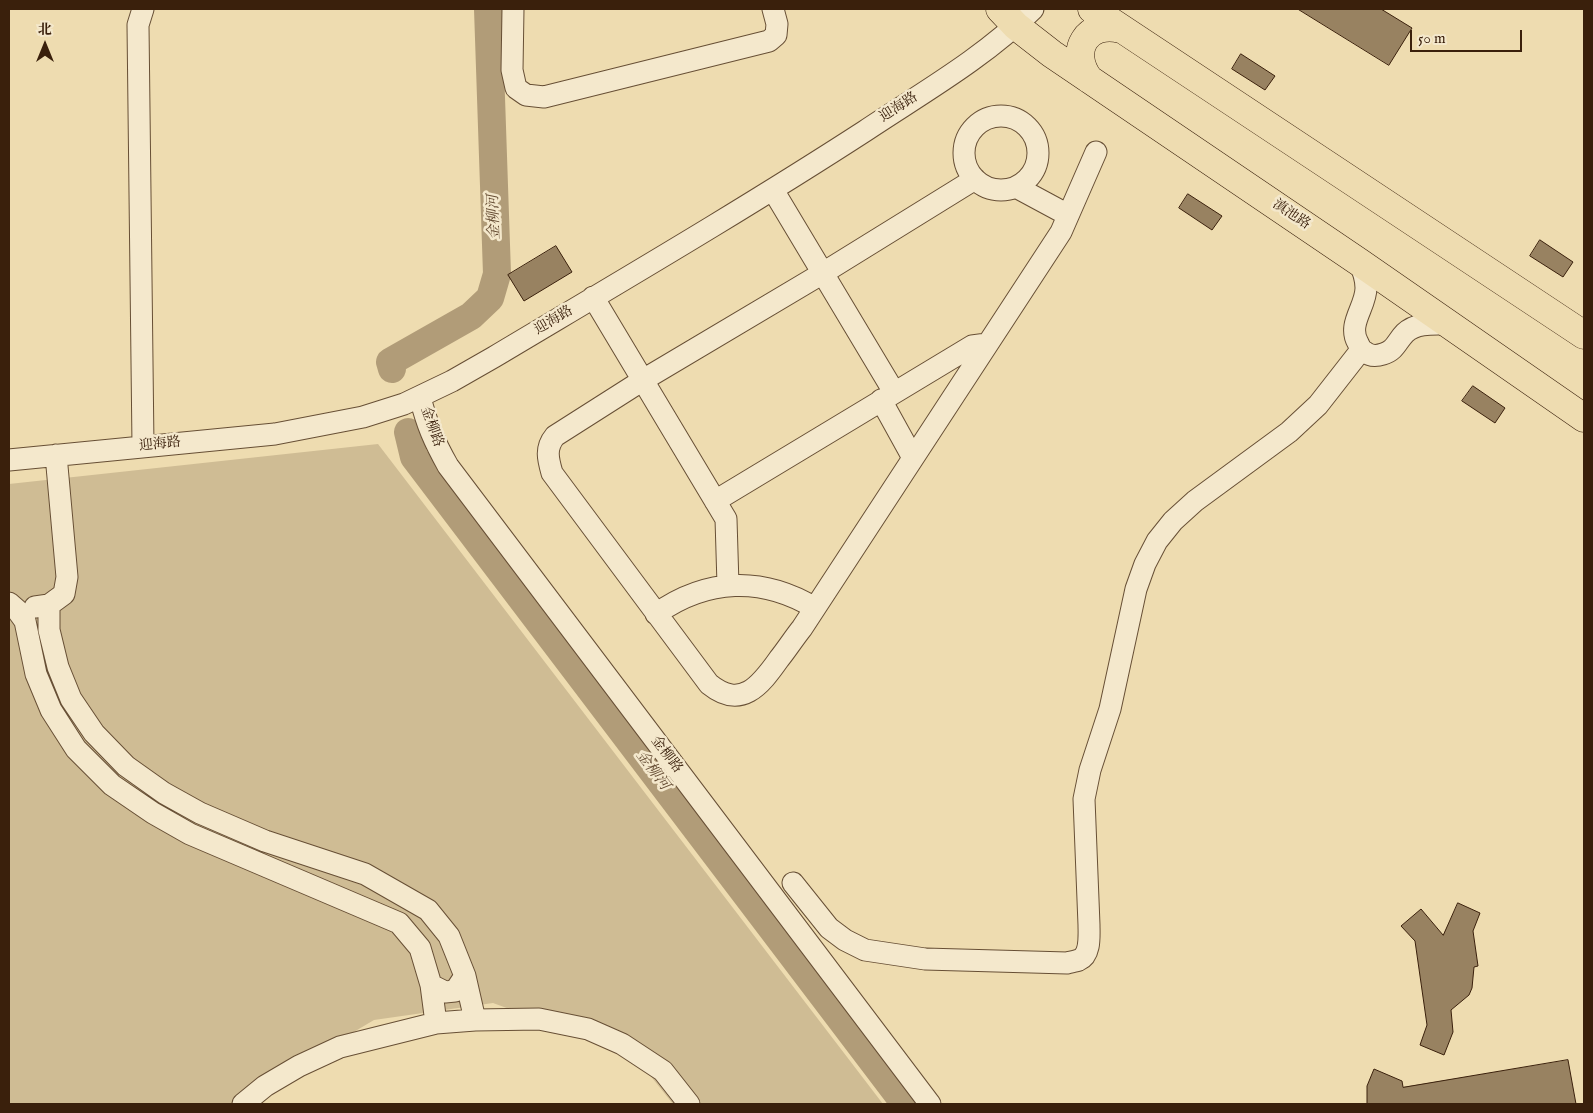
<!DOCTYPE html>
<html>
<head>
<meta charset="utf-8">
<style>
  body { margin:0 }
  #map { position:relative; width:1593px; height:1113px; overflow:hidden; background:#eedcb0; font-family:"IM FELL English","Noto Serif SC",serif }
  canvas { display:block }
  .frame { position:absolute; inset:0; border:10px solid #3a200c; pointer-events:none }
  .north { position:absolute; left:20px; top:20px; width:50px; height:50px; -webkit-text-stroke:4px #f4e8cc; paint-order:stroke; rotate:0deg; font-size:14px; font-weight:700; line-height:20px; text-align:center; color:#3a200c }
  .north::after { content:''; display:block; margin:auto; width:18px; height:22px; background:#3a200c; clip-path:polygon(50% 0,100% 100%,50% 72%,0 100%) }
  .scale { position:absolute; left:1410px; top:30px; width:112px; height:22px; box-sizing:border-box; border:2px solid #3a200c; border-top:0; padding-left:6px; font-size:15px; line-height:18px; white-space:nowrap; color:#3a200c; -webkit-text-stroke:4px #f4e8cc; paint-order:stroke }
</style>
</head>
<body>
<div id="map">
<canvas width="1593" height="1113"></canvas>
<div class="frame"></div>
<div class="north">北</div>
<div class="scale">50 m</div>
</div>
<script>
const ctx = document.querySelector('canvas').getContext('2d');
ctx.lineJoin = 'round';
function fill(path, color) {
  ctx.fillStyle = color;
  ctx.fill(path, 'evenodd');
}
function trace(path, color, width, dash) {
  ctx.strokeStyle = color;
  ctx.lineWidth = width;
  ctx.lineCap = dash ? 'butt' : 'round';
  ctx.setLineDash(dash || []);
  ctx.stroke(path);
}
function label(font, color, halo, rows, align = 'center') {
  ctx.font = font + ' "IM FELL English","Noto Serif SC",serif';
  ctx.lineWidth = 5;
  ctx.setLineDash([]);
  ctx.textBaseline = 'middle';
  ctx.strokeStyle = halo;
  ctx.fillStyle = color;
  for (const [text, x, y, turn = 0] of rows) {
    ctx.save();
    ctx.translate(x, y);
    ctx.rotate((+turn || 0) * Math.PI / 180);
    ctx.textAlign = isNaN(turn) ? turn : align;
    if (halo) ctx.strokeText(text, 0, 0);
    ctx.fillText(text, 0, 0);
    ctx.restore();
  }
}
fill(new Path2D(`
  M378,444L883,1104H673L633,1054L493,1003L374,1020L232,1104H9V484Z`), '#cfbc94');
trace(new Path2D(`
  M392,369L390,362L471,316L490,298L497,274L488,9
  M408,432L414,457L905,1104`), '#b19c78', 28);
const building = new Path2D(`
  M1298,9H1381L1412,28L1389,65Z
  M1241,54L1275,76L1265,90L1232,69Z
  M1188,194L1222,216L1212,230L1179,208Z
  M1540,240L1573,262L1563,277L1530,256Z
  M556,246L572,272L524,301L508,275Z
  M1473,386L1505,408L1495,423L1462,401Z
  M1458,903L1480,913L1473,931L1478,966L1474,967L1472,988L1469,995L1451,1010L1453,1032L1444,1055L1420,1045L1427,1025L1415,941L1401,926L1421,909L1443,935Z
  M1568,1060L1576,1104H1367V1086L1374,1069L1402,1081L1403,1087Z`);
fill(building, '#988261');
trace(building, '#3a200c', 1);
const minor = new Path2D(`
  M513,9L512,70L516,88L526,95L544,97L769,41L776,35L777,24L773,9
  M964 153a37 37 0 1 1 74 0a37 37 0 1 1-74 0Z
  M975,179L823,273L643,380L555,436C545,448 548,459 552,473L709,684C741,710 760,686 779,659C787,649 794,638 802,628L1061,232L1096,152
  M1016,187L1068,215
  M773,190L894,392
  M1359,262C1363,270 1366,279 1366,288C1366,307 1347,324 1358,343C1360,347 1361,350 1365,352C1370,356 1377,356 1383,354C1395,351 1397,341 1405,333C1416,322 1435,324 1449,324
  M593,297L726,519L728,585
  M420,397C427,425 434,441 448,466L930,1104
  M881,400L913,458
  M143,446L138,25L143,9
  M9,460L275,434L363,417L404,404L452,381L494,357C618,283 743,210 865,131C922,93 984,58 1033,9
  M715,501L972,346L987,344
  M9,603L17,610L25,621L36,674L51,710L76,749L112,785L153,813L190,834L399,923L420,948L431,985L436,1023
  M49,605V630L58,667L71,699L94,733L126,766L164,793L200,813L265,841L365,874L428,910L449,936L465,976L475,1020
  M35,607L49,605L64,594L67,577L56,455
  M656,614C707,578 762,576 815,608
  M793,883L829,928L845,940L865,950L925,959L1067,963C1071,962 1076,961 1079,960C1091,955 1089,935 1089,925L1084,799L1090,770L1110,709L1136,589L1145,564L1157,541L1173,521L1195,501L1289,432L1318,405L1361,350
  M431,985L445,992L455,991L465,976
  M243,1104L265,1086L299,1066L340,1047L436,1023L475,1020L539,1019L588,1029L622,1044L663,1071L689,1104`);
const major = new Path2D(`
  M1000,9L1016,26L1052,54L1359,262L1584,418
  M1092,9L1584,335
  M1089,79C1068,51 1087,20 1121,29`);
trace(minor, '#674f35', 23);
trace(major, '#3a200c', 29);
trace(minor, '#f4e8cc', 21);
trace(major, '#eedcb0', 28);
label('14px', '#3a200c', '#f4e8cc', [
  ["迎海路",899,108,-33],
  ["滇池路",1291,215,34],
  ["迎海路",554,321,-31],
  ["金柳路",431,427,70],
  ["迎海路",160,445,-6],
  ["金柳路",666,755,53]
]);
label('italic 15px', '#644b32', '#f4e8cc', [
  ["金柳河",495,217,-92],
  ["金柳河",652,771,53]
]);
</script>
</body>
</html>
